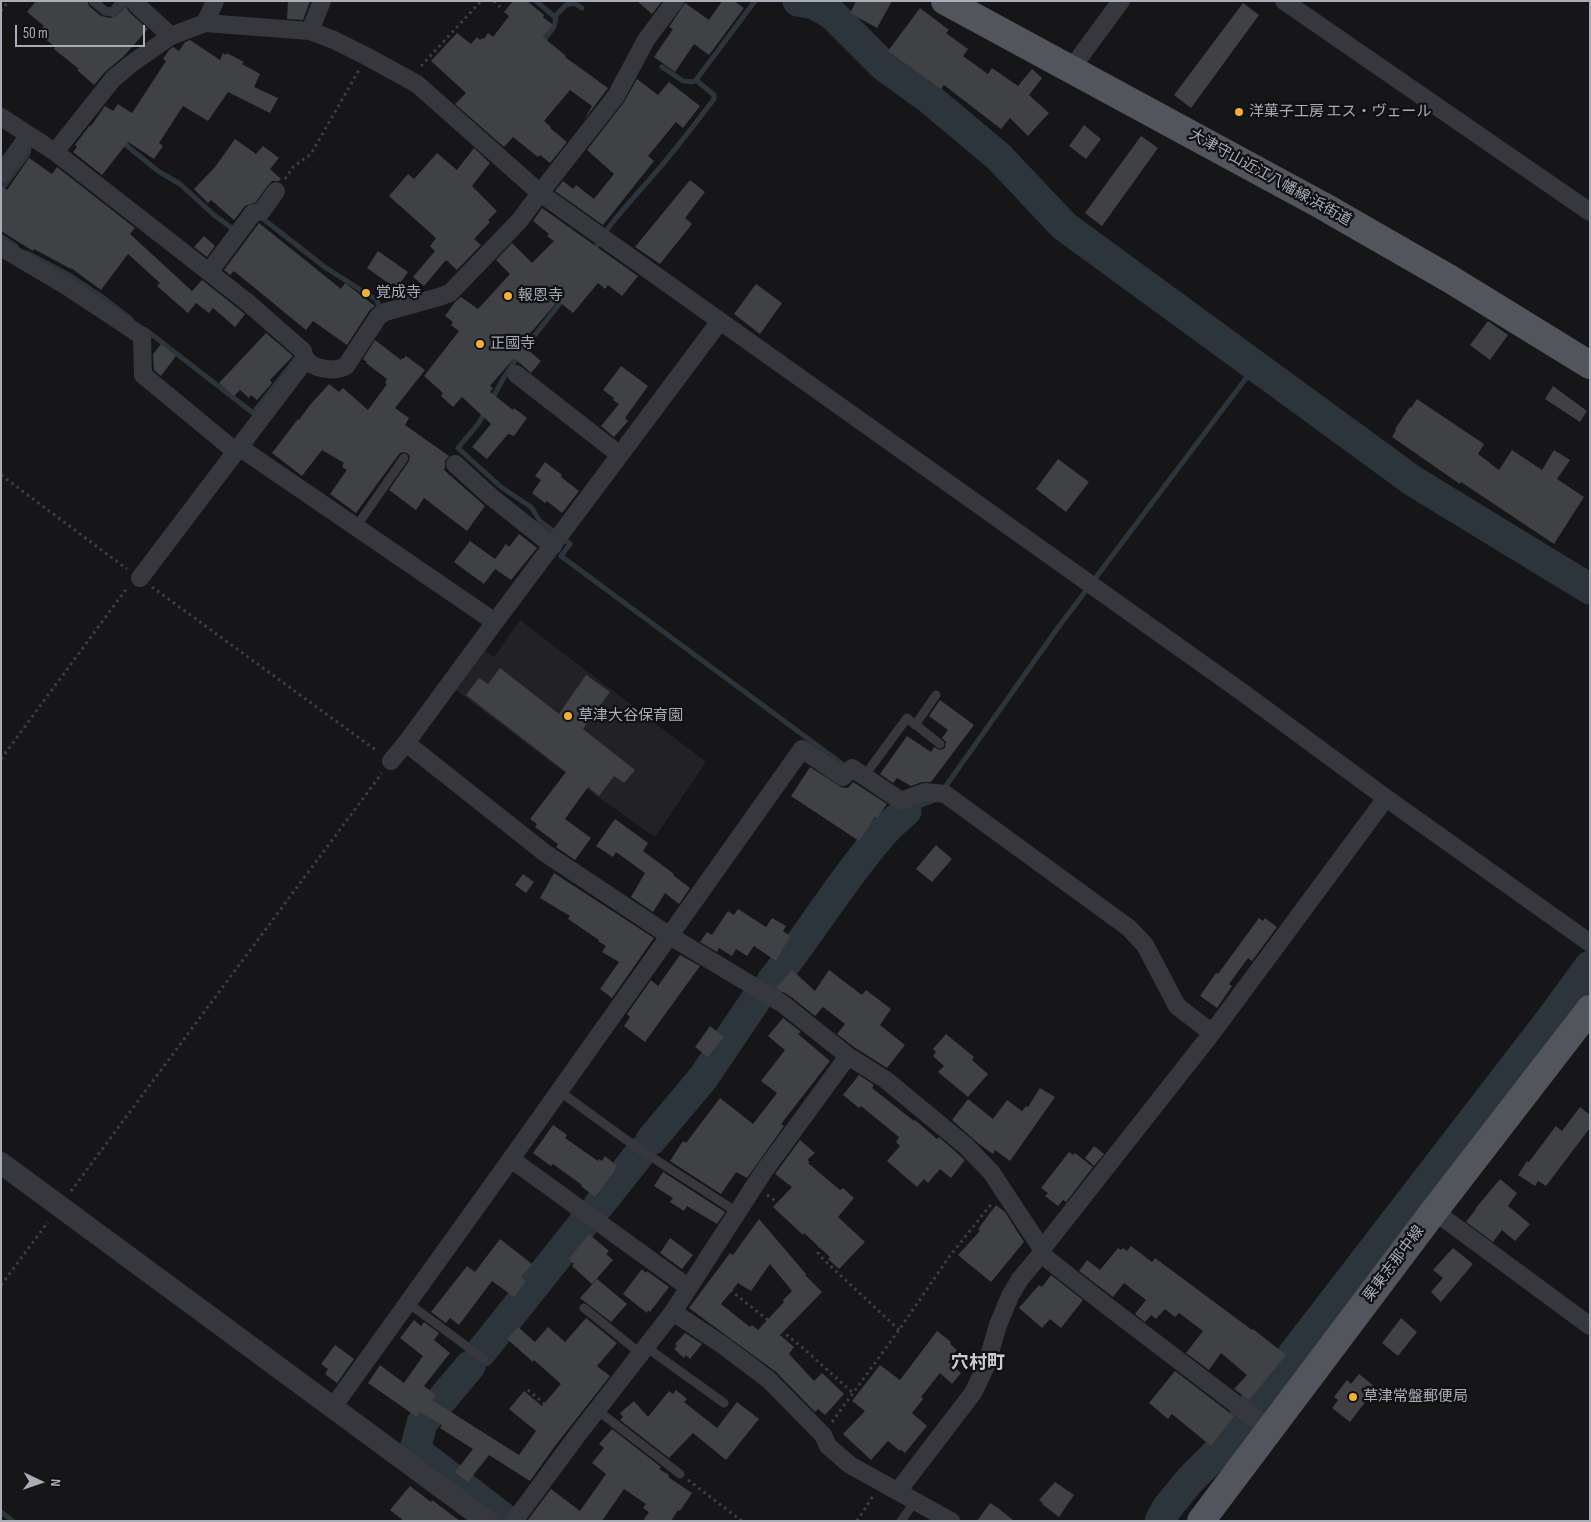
<!DOCTYPE html>
<html>
<head>
<meta charset="utf-8">
<style>
  body { margin:0 }
  #map { position:relative; width:1591px; height:1522px; overflow:hidden; background:#161618; font-family:"Sofia Sans Condensed",sans-serif }
  canvas { display:block }
  .frame { position:absolute; inset:0; border:2px solid #a8adb8; pointer-events:none }
  .north { position:absolute; left:15px; top:1457px; width:50px; height:50px; -webkit-text-stroke:4px #111113; paint-order:stroke; rotate:93deg; font-size:14px; font-weight:700; line-height:20px; text-align:center; color:#a8adb8 }
  .north::after { content:''; display:block; margin:auto; width:18px; height:22px; background:#a8adb8; clip-path:polygon(50% 0,100% 100%,50% 72%,0 100%) }
  .scale { position:absolute; left:15px; top:25px; width:130px; height:22px; box-sizing:border-box; border:2px solid #a8adb8; border-top:0; padding-left:6px; font-size:15px; line-height:18px; white-space:nowrap; color:#a8adb8; -webkit-text-stroke:4px #111113; paint-order:stroke }
</style>
</head>
<body>
<div id="map">
<canvas width="1591" height="1522"></canvas>
<div class="frame"></div>
<div class="north">N</div>
<div class="scale">50 m</div>
</div>
<script>
const ctx = document.querySelector('canvas').getContext('2d');
ctx.lineJoin = 'round';
function fill(path, color) {
  ctx.fillStyle = color;
  ctx.fill(path, 'evenodd');
}
function trace(path, color, width, dash) {
  ctx.strokeStyle = color;
  ctx.lineWidth = width;
  ctx.lineCap = dash ? 'butt' : 'round';
  ctx.setLineDash(dash || []);
  ctx.stroke(path);
}
function label(font, color, halo, rows, align = 'center') {
  ctx.font = font + ' "Sofia Sans Condensed","Noto Sans JP",sans-serif';
  ctx.lineWidth = 4.5;
  ctx.setLineDash([]);
  ctx.textBaseline = 'middle';
  ctx.strokeStyle = halo;
  ctx.fillStyle = color;
  for (const [text, x, y, turn = 0] of rows) {
    ctx.save();
    ctx.translate(x, y);
    ctx.rotate((+turn || 0) * Math.PI / 180);
    ctx.textAlign = isNaN(turn) ? turn : align;
    if (halo) ctx.strokeText(text, 0, 0);
    ctx.fillText(text, 0, 0);
    ctx.restore();
  }
}
fill(new Path2D(`
  M520,620L706,762L655,837L578,783L456,690L485,651L494,657Z`), '#222225');
trace(new Path2D(`
  M536,1L556,18L554,27L542,43
  M554,17L566,5L574,3L582,8
  M111,21C116,15 126,9 128,1
  M662,67L683,81L693,82L696,80
  M121,141L158,171L180,184L214,215L236,231
  M1,190L28,154L29,148L27,147
  M259,217L262,218L326,268L377,300L379,306L376,310
  M1,236L16,246
  M594,251C609,222 635,197 656,172C676,149 695,124 714,99V95L696,80L755,1
  M27,253L69,275L101,296L131,319
  M146,330L253,413L297,357
  M491,401L503,379L516,359L564,298
  M486,411L478,424L458,448L501,487L531,507L540,521L570,544L561,556L849,769
  M943,790L1057,629L1256,365
  M900,806L906,811L937,799
  M1,1512L13,1521`), '#2c353c', 5);
trace(new Path2D(`
  M798,1L814,4L832,14L884,66L931,100L999,157L1064,226L1413,481L1590,589
  M772,981C810,934 841,881 881,835C888,826 897,819 906,811
  M651,1140L703,1078L755,1001
  M599,1205L641,1152
  M481,1352L583,1224
  M470,1366L422,1423L415,1450L502,1517
  M1254,1405L1555,1014L1590,966
  M1160,1521L1167,1508L1190,1480L1215,1455L1244,1420`), '#2c353c', 31);
fill(new Path2D(`
  M36,1H87L89,6L101,16L111,18L116,16L126,7L130,13L148,29L123,57L105,72L94,85L77,70L79,69L54,49L55,47L38,33L44,26L27,12Z
  M288,1H310L303,20L287,19Z
  M513,1H527L544,15L543,17L553,25L543,37L566,56L565,57L608,88L584,120L592,106L570,90L544,121L551,127L550,128L567,142L550,163L540,155L538,157L513,137L504,147L455,104L466,93L431,61L457,33L471,44L477,37L480,40L482,38L484,39L488,33L493,37L509,16L504,12Z
  M637,1H662L652,14Z
  M722,1H734L744,8L709,55L694,44L675,72L654,57L673,29L669,27L685,3L709,20Z
  M856,1H892L877,28L850,13Z
  M1243,3L1259,15L1191,108L1174,95Z
  M920,8L949,30L946,33L968,49L963,56L988,74L992,68L1018,86L1032,69L1042,78L1029,95L1049,113L1028,136L1010,118L1001,129L944,85L941,89L888,51Z
  M190,40L220,60L223,53L226,55L227,53L244,62L242,64L260,74L254,87L278,98L270,113L228,92L208,121L183,106L159,143L163,146L154,159L128,142L102,175L73,152L77,147L75,145L90,125L91,126L105,106L113,111L118,104L132,113L166,61L163,59L169,50L173,47L179,51L185,42Z
  M637,79L658,95L669,82L700,106L683,128L676,122L648,156L654,161L603,225L555,191L563,181L573,189L576,185L594,199L614,174L587,150L624,102Z
  M1084,125L1101,139L1086,159L1069,146Z
  M1141,136L1158,148L1102,226L1085,213Z
  M235,139L256,154L263,146L279,158L270,169L281,179L279,181H272L268,185L256,202L245,206L234,220L211,200L208,203L194,189L215,167Z
  M474,148L490,163L472,186L497,211L488,220L490,222L474,239L481,245L457,270L446,260L424,286L413,277L435,251L430,246L436,238L389,196L408,174L414,179L437,153L457,170Z
  M29,158L52,174L57,167L135,228L130,234L192,291L202,280L245,314L235,327L213,308L209,313L196,303L188,313L157,286L160,283L128,254L101,290L71,268V269L34,249L33,251L1,231V185L7,190Z
  M690,180L705,192L685,218L692,224L660,264L635,247Z
  M542,208L638,276L622,296L608,285L605,289L598,283L573,313L558,301L521,344L541,361L531,373L514,358L490,386L493,388L490,392L513,410L514,408L527,418L514,436L508,434L487,459L472,447L491,424L462,397L453,407L441,396L443,393L424,376L459,331L451,325L453,322L445,316L455,302L461,297L478,309L510,274L496,260L512,243L532,263L554,241L547,236L549,234L533,221Z
  M259,223L341,289L345,283L375,306L369,311L347,345L313,321L306,330L234,271L230,275L224,270Z
  M204,236L215,246L207,257L194,247Z
  M378,251L408,272L398,286L393,283L391,285L367,268Z
  M756,284L782,303L760,334L734,314Z
  M1488,321L1508,335L1490,360L1470,345Z
  M266,333L293,356L270,380L272,383L257,400L251,395L249,398L240,390L234,396L219,383Z
  M375,340L401,360L402,358L403,359L406,356L425,370L395,408L409,418L405,425L449,456L445,461V468L444,470L485,506L467,531L424,498L416,510L389,490L409,461L410,456L407,453L402,452L399,454L356,513L330,494L347,470L342,467L344,463L322,450L302,476L272,453L298,419L299,420L310,405L329,384L339,392L343,388L368,410L387,384L385,383L387,379L366,363L367,362L363,359Z
  M161,344L176,356L161,376L154,370L153,354Z
  M621,366L648,386L625,418L628,421L614,437L601,426L619,404L613,400L614,398L603,390Z
  M1553,386L1587,411L1580,422L1545,399Z
  M1417,399L1484,444L1478,454L1499,470L1512,450L1542,470L1554,450L1570,460L1557,479L1584,497L1554,544L1461,482L1460,484L1392,437L1396,430L1395,429L1410,407L1411,408Z
  M1058,459L1089,482L1066,512L1036,489Z
  M545,462L562,475L561,477L579,491L562,513L547,501L545,503L532,493L541,480L535,476Z
  M519,534L537,548L511,580L495,569L484,584L454,562L470,541L495,559L506,544L509,547Z
  M500,668L559,714L586,675L610,692L583,729L635,770L624,783L614,776L599,796L588,787L565,819L591,838L575,860L556,847L558,844L535,827L537,824L530,819L566,772L466,695L479,678L488,684Z
  M940,700L974,725L931,782H922L911,786L897,778L893,783L880,774L907,736L931,752L934,747L940,750L945,748L946,742L942,738L948,730L929,716Z
  M810,767L841,787L848,788L853,782L887,804L877,818L875,817L859,841L791,796Z
  M615,819L648,843L643,851L674,874L673,875L690,888L679,904L665,893L653,912L631,897L645,873L616,852L613,857L596,846Z
  M936,845L952,859L932,882L916,869Z
  M554,873L654,938L612,998L600,989L619,962L602,952L606,946L598,941L599,940L568,919L570,916L540,898Z
  M523,874L534,882L526,893L515,885Z
  M738,909L766,927L772,918L786,926L783,931L790,936L776,961L754,946L747,956L736,949L732,956L719,948L717,952L700,942L707,932L712,935L728,911L734,915Z
  M1259,918L1263,921L1265,918L1277,927L1252,961L1248,958L1229,984L1232,986L1217,1008L1200,996L1216,973L1218,974Z
  M680,955L700,966L645,1042L624,1026L630,1017L627,1014L651,980L658,986Z
  M792,970L815,991L829,970L862,995L866,990L891,1009L880,1025L905,1045L887,1068L854,1047L837,1034L845,1024L823,1007L815,1016L790,996L776,988Z
  M783,1018L801,1032L798,1034L830,1061L781,1124L784,1126L747,1178L736,1172L721,1194L670,1161L683,1141L686,1143L720,1098L753,1124L777,1093L761,1081L785,1050L768,1036Z
  M710,1026L724,1037L708,1057L695,1047Z
  M946,1034L974,1057L972,1060L988,1074L968,1097L938,1072L944,1066L933,1056L936,1052L933,1049Z
  M859,1075L874,1085L872,1088L914,1121L915,1120L937,1139L939,1137L965,1160L951,1178L940,1169L928,1183L924,1179L917,1187L887,1161L900,1146L896,1142L899,1137L861,1106L859,1108L843,1095Z
  M1040,1088L1055,1097L1010,1161L995,1150L993,1154L979,1144L952,1120L968,1099L993,1119L1007,1100L1022,1111L1026,1106L1028,1107Z
  M1580,1107L1590,1115V1128L1546,1186L1538,1181L1535,1186L1518,1175L1527,1161L1529,1162L1556,1126L1562,1131Z
  M553,1125L567,1135L565,1138L598,1161L599,1159L602,1161L605,1156L617,1166L614,1171V1172L595,1197L581,1186L582,1185L553,1164L551,1166L533,1153Z
  M800,1140L815,1153L807,1160L810,1162L808,1163L840,1190L843,1188L854,1198L838,1217L865,1242L839,1269L828,1259L830,1257L804,1233L803,1235L773,1207L792,1187L775,1174Z
  M1094,1146L1104,1154L1094,1166L1085,1158Z
  M1069,1152L1073,1155L1075,1153L1093,1167L1066,1202L1063,1200L1058,1206L1045,1196L1048,1193L1041,1188Z
  M663,1172L725,1212L717,1224L687,1206L684,1211L670,1202L673,1198L654,1186Z
  M1500,1179L1517,1193L1508,1206L1530,1224L1515,1241L1502,1230L1493,1242L1466,1222L1476,1209H1475Z
  M996,1205L1005,1212L1024,1242L991,1282L958,1255L980,1231L978,1229Z
  M759,1219L806,1274L805,1275L822,1292L780,1335L794,1347L789,1354L814,1381L822,1373L844,1394L825,1415L818,1409L815,1412L776,1372L689,1308L730,1253L733,1255ZM770,1264L792,1291L783,1300L784,1302L758,1330L752,1325L750,1327L721,1304L738,1283L751,1291Z
  M589,1234L609,1251L606,1254L613,1260L592,1284L572,1266L574,1264L569,1259Z
  M670,1238L693,1255L682,1269L660,1253Z
  M500,1239L532,1264L521,1277L526,1281L514,1297L492,1281L459,1325L450,1318L446,1323L431,1312L467,1266L475,1272Z
  M1131,1246L1152,1262L1155,1258L1252,1330L1253,1329L1286,1355L1249,1400L1234,1389L1247,1375L1221,1353L1209,1370L1186,1353L1203,1331L1179,1313L1175,1317L1165,1309L1156,1319L1151,1315L1145,1322L1135,1314L1146,1300L1124,1283L1113,1297L1079,1271L1087,1260L1100,1270L1118,1248L1121,1250L1123,1248L1127,1251Z
  M1453,1248L1473,1264L1441,1302L1431,1292L1443,1278L1433,1270Z
  M642,1269L646,1273L647,1271L669,1287L650,1312L648,1310L647,1313L623,1294Z
  M1051,1275L1083,1300L1061,1328L1050,1319L1042,1328L1019,1308L1039,1285L1042,1287Z
  M597,1279L627,1304L611,1322L580,1298Z
  M586,1318L617,1343L597,1366L610,1376L555,1446L530,1481L489,1455L468,1482L455,1472L473,1449L440,1428L442,1425L420,1412L417,1417L368,1383L380,1365L404,1383L423,1356L400,1338L414,1320L421,1326L424,1322L439,1333L434,1340L450,1353L424,1386L436,1395L432,1400L519,1455L536,1431L509,1409L524,1391L542,1406L561,1384L534,1360L533,1362L507,1339L518,1327L535,1342L548,1327L565,1342Z
  M1401,1318L1417,1332L1398,1356L1382,1343Z
  M937,1331L951,1342L950,1344L957,1350L948,1362L961,1373L952,1384L940,1373L921,1397L923,1399L912,1413L927,1426L905,1453L900,1449V1451L888,1441L871,1460L843,1434L865,1411L852,1401L880,1365L900,1380Z
  M685,1333L702,1344L690,1359L686,1355L684,1358L674,1349L677,1346L675,1344Z
  M335,1345L354,1359L337,1383L325,1374L328,1369L321,1364Z
  M1175,1371L1234,1416L1211,1446L1172,1414L1168,1419L1149,1403Z
  M1359,1374L1375,1387L1367,1396L1369,1397L1350,1422L1332,1408L1338,1400L1334,1397L1347,1380L1351,1384Z
  M676,1390L687,1399L684,1402L717,1428L737,1402L759,1419L726,1460L693,1433L669,1458L620,1420L623,1417L620,1413L634,1401L648,1417L669,1391L673,1394Z
  M612,1429L661,1467L659,1469L669,1475L668,1477L692,1493L680,1511L678,1510L671,1521H643L649,1512L643,1508L646,1504L624,1489L602,1521H527L551,1489L580,1511L606,1474L592,1463L604,1448L599,1444Z
  M1055,1482L1074,1495L1059,1517L1042,1504L1043,1503L1039,1500Z
  M410,1486L431,1502L432,1500L460,1521H404L390,1510Z
  M990,1503L998,1508L1014,1521H977Z`), '#404145');
trace(new Path2D(`
  M494,1L500,7
  M1,11L9,1
  M421,66L481,1
  M285,179L293,167L311,154L359,70
  M1,475L127,569
  M152,587L377,751
  M1,759L127,588
  M71,1191L382,773
  M767,1195L797,1216L822,1238C823,1243 819,1247 818,1253L821,1257L899,1330
  M715,1278L803,1348L853,1393
  M1,1285L48,1222
  M528,1390L567,1423
  M832,1422L899,1330L949,1257L992,1203
  M688,1480L742,1521
  M857,1521L873,1496`), '#3d3f44', 3, [2.5, 4]);
trace(new Path2D(`
  M93,1L105,11L112,12L122,1H124
  M356,527L404,458
  M915,725L936,695
  M865,775L907,718L940,744
  M559,1091L636,1147L737,1212
  M408,1303L484,1359
  M584,1308L641,1354
  M646,1347L724,1403
  M597,1410L680,1474
  M901,1521L916,1500`), '#37383d', 9);
trace(new Path2D(`
  M136,1L137,5L171,36
  M1284,1L1590,212
  M205,23L215,1
  M310,31L322,1
  M1071,69L1121,1
  M1,117L55,152L246,301L303,351C304,354 304,357 306,359C314,370 335,372 346,366L378,317L385,312L439,297L450,293L520,220L540,193L616,96L646,40L675,1
  M55,152L113,79L131,64L171,36L205,23L310,31L334,40L366,56L417,84L540,193L1242,692L1386,798L1590,943
  M1,174L29,135
  M1,247L68,287L142,336L143,375L235,451
  M209,272L253,213L262,211L276,191
  M516,374L620,455
  M239,447L495,622
  M455,464L489,495L553,546
  M140,578L306,359
  M406,743L545,853L670,936L783,1004L848,1056L886,1080L966,1146L991,1172L1042,1249L1041,1254L1102,1302L1270,1430
  M391,761L406,743L495,622L720,321
  M511,1159L688,1287
  M1434,1211L1590,1326
  M1042,1249L1212,1033L1386,798
  M673,1312L724,1346L769,1380L823,1435L828,1446L850,1465L951,1521
  M333,1407L511,1159L802,749L843,777L852,768L901,801L925,792L945,794L1129,928L1145,945L1177,1006L1212,1033
  M898,1491L973,1393L986,1366L998,1325L1010,1296L1020,1279L1041,1254
  M514,1521L579,1433L673,1312L764,1171L848,1056`), '#37383d', 18);
trace(new Path2D(`
  M1,1163L487,1521`), '#37383d', 22);
trace(new Path2D(`
  M945,1L1323,206L1450,279L1590,365
  M1201,1521L1434,1211L1590,1009`), '#53555c', 28);
for (const [x, y, r, color] of [
  [1239,112,5,"#f2b134"],
  [366,293,5,"#f2b134"],
  [508,296,5,"#f2b134"],
  [480,344,5,"#f2b134"],
  [568,716,5,"#f2b134"],
  [1353,1397,5,"#f2b134"]
]) {
  const dot = new Path2D();
  dot.arc(x, y, r, 0, 2 * Math.PI);
  ctx.fillStyle = color;
  ctx.fill(dot);
  trace(dot, '#111113', 2);
}
label('15px', '#a8adb8', '#111113', [
  ["洋菓子工房 エス・ヴェール",1249,112],
  ["覚成寺",376,293],
  ["報恩寺",518,296],
  ["正國寺",490,344],
  ["草津大谷保育園",578,716],
  ["草津常盤郵便局",1363,1397]
], 'left');
label('15px', '#a8adb8', '#111113', [
  ["大津守山近江八幡線;浜街道",1270,178,29],
  ["栗東志那中線",1394,1264,-53]
]);
label('bold 18px', '#c9ccd4', '#111113', [
  ["穴村町",978,1363]
]);
</script>
</body>
</html>
